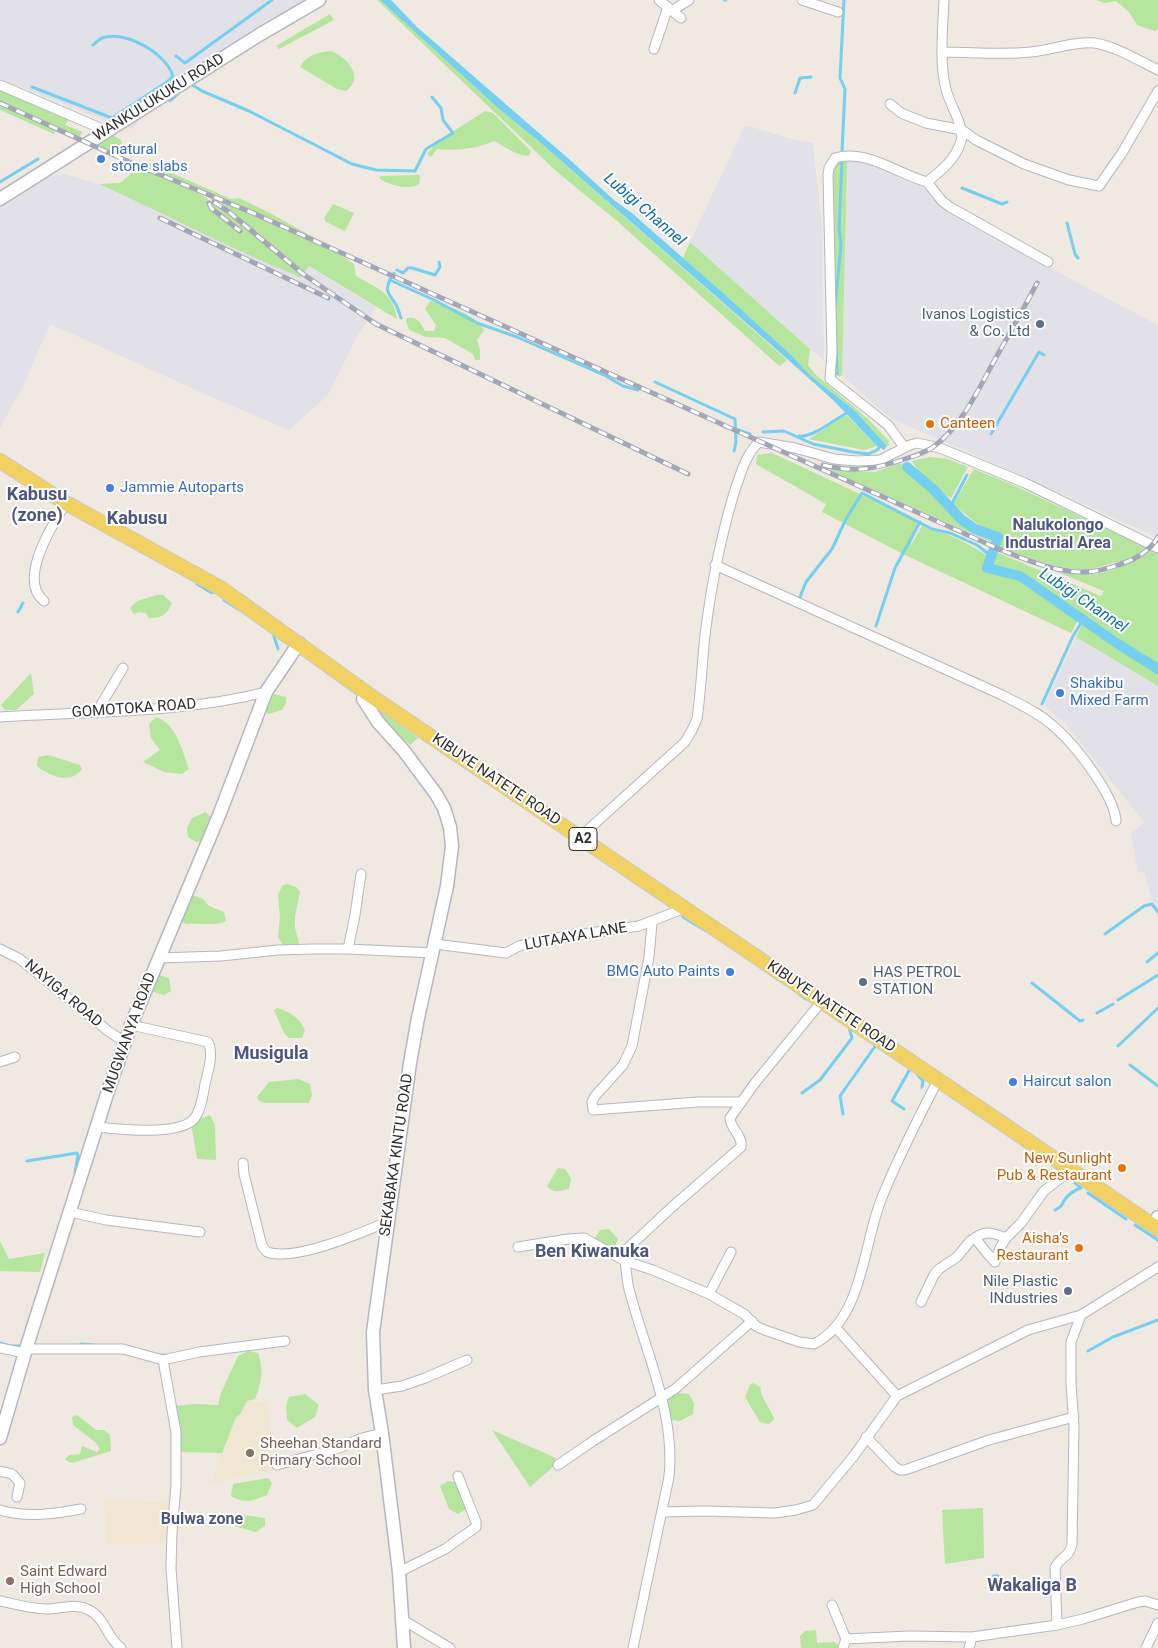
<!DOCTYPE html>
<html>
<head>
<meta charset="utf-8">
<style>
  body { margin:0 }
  canvas { display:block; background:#efe9e1 }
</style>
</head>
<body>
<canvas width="1158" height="1648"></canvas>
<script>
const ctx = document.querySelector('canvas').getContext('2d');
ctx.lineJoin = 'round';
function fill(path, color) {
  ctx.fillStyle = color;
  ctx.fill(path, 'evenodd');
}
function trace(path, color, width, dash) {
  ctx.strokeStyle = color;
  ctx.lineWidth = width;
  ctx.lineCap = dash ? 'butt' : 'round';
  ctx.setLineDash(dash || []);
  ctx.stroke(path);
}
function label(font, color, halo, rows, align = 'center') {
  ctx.font = font + ' Roboto,sans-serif';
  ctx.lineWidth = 4;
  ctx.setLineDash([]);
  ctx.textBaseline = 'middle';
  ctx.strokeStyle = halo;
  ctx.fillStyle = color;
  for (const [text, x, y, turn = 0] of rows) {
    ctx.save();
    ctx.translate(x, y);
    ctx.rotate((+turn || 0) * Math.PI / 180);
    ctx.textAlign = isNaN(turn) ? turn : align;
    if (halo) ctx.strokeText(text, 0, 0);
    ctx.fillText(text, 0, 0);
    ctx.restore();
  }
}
fill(new Path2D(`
  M0,0H305L231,45L175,83L145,111L133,129L112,123L0,79Z
  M745,125L792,139L813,143L822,225L824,361L690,242Z
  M845,160L875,165L930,189L937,201L1078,283L1158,325V538L994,463L903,424L886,415L842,375Z
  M65,174L99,184L184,223L262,261L302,278L308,266L376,307L356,338L328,395L289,430L225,403L50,324L24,385L0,428V206L38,182L51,176Z
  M1076,637L1158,686V910L1152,900L1144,872L1138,873L1131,834L1144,822L1065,723L1044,706Z`), '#e3e1e8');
fill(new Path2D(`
  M241,1401L267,1402L277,1469L211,1483Z
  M112,1500L169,1503L168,1539L159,1543L107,1544L104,1501Z`), '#f0e6d1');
fill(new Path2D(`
  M377,0H380L498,108L542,144L787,360L780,366L777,364L617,221L556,171Z
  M1096,0H1158V29L1155,31L1137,25L1129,12L1116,1L1105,3Z
  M330,14L334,20L279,49L276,46Z
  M330,51C346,56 366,77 346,91L337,89L300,67C305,56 319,52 330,51Z
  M0,88L70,117L65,125L83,132L79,137L0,101Z
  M0,104L56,130L54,134L0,110Z
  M485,111L493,113L531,151L529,156C516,156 505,146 494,141C475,149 457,151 437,149L431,157L427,154L438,141Z
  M112,135L121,140L123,149L121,157L83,141Z
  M845,160L847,162L842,375L839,377L834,371L832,182V170L838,161Z
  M144,161L231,199L239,198L268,212L324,243L323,245L232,204L140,165Z
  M139,167L191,188L228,213L303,275L302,278C233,250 167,215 99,184L120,183Z
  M419,175L420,178L419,184C408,191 388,185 379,178L381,176Z
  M197,190L341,255L354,264L356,276C377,288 394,293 397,319L309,266L303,274L229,211Z
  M333,204L354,213L345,231L326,222L324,218Z
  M690,242L810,349L808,365L815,374L867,418L889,441V445L887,446L855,411L811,376L789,353L683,258Z
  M430,301C449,307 473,312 484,330L477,340L480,350V360H475L473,354L445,338L426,337L409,330L406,320L407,318C417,316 421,323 425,331H434L436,325L425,309Z
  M846,415L877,446L864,450L809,439Z
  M772,453L920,522L909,548L922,526C931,531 940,532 949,535C963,541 976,548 989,557L985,570L1019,579L1078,620L1071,633L905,555L822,512L826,504L756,464L757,455Z
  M930,457L948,459L968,467L951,498C935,489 921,477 912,461Z
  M900,463L969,528L993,538L991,542L828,470L875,472Z
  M974,469L1013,485L1158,553V666L1089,622L1023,575L991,567L996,552L1101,596L1104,591L1052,570C1076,574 1092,577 1115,569L1118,562C1110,563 1100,567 1091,569C1063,572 1025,557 999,547L1002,536L981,527L953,504Z
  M157,595H163L172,603C166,616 161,618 148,618L147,614L140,612L134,614L130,608L137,601Z
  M1083,623L1158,673V686L1076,637Z
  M31,673L34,694L16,710H5L1,705Z
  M274,694L286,697V703L282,710L268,714L263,708L266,699Z
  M373,706L418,738L410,745L376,713Z
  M156,717C177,724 182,751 189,769L182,774L164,772L143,762L160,750L151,738L149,724Z
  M48,755L80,765L82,769C71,785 49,776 37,766L38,757Z
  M206,812L211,818L207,823L211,835L207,841L196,842L188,837L187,828L192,818Z
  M287,884L296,887L300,892L295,916V928L299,943L294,946L282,944L278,937L280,917L278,895L282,886Z
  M192,895L203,899L209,906L224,912L226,921C217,926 197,923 186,924L183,922L181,917Z
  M159,975L169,978L171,991L164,995L153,992L151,986Z
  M277,1008C290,1012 299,1017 305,1030L302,1038H289L284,1033L274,1010Z
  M298,1079L310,1084L312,1095L309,1103H264L258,1100L257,1097L269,1082Z
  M210,1115L215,1125L216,1160L197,1159L191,1123Z
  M558,1168L565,1169L571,1178L569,1189C560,1191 553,1194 547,1186Z
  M609,1229L618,1239L613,1250L595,1238L600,1230Z
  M0,1241L9,1259L45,1253L40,1272L0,1271Z
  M248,1351L258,1353C264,1373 262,1380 255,1399L247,1401L240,1414L236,1417L222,1453L180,1452V1429L175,1406L195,1404L218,1405L221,1393L238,1356Z
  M753,1383L760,1387C762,1401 769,1405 774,1419L769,1424L760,1422L745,1397L750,1385Z
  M675,1393L689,1394L694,1403L693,1414L680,1421L671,1420L665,1398Z
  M305,1394L319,1405L315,1417L297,1428L287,1420L286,1406L289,1397Z
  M77,1415L96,1430H104L110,1435L111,1451L72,1463L65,1460L69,1455L80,1454L82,1446L97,1452L100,1449L95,1442L73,1425L72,1417Z
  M492,1430L556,1458L554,1466L530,1487Z
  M268,1478L272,1483L267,1495C252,1501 246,1504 231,1496L233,1484Z
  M448,1481L457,1482L468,1508L458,1514L449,1509L440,1486Z
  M983,1508L984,1558L945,1564L942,1510Z
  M236,1514L265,1518V1526L256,1532L234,1526V1521Z
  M816,1630L817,1643L835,1642L841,1648H801L800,1636L805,1631Z`), '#b6e59e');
fill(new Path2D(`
  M380,0H391L417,27L570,160L614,200L633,214L724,294L789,353L811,376L855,411L887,446L884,450L877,446L833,400L785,357L542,144L498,108Z`), '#75cff0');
trace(new Path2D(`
  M724,0H726
  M176,56L185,63L272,0
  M193,84H191L202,91L249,111L352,164L376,170L415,171L426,149L453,133L443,120L441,108L432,97
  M32,87L112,118L167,82L173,76C166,53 125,30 102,38C99,39 96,43 93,45
  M795,93L800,78L811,77
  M170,101L180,92
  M842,151L845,89L840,78L844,0
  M0,182L38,159
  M962,188L1002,204L1007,202
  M1067,223L1075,254L1078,258
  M397,270L403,273L408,268H412L435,275L440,267L439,262
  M393,275L394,273
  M391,277C385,290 387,292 395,303C398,307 399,313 401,318
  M390,280L434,300L477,323L517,337L606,376L623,386L638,390
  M835,309L841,244L839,229L842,160
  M836,347L837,374
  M655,382L735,419L736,442L734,451
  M735,429L750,434
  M763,432L784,431L813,444L853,452L868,454L877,450L881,445
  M991,434L1039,352L1044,355
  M799,436C812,438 836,419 848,412
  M950,507L967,475
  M197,584L212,593
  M800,597L806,582L832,549L846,519L862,493L932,529L950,533L977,545L991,556
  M224,600L238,609
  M18,612L23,603
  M876,626L895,568L920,522
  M273,633L278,649
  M1042,704L1073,636L1083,620
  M683,917L706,931
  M1105,934L1144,906L1152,904L1158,912
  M1147,962L1158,953
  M1032,983L1080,1021L1083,1020
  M799,994L806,999
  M1118,1000L1158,975
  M1097,1013L1113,1004
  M1118,1046L1158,1008
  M1130,1065L1158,1086
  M917,1074L923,1081L922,1087
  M802,1093L820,1080L852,1038L849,1027
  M904,1109L892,1101L910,1069
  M843,1114L840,1096L876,1045
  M27,1161L77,1153L78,1155L75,1173
  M1088,1193L1126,1219
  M1055,1210C1065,1205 1060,1205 1066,1198C1070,1193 1075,1190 1081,1188L1075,1183
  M1135,1225L1158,1240
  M0,1343L10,1346H19
  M81,1344L94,1345
  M1088,1351L1113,1337L1158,1320
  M161,1355H169
  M993,1576H998`), '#75cff0', 3);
trace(new Path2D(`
  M907,467L933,489L961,519L975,529L998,537L987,568L1020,576L1118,644L1158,669`), '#75cff0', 10);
const street = new Path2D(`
  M659,0L681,18
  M802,0L838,12
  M673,10L689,0
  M654,49L668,7
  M943,52C972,52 1002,55 1031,52C1052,50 1074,41 1095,43C1117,47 1138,60 1158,70
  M0,85L107,131
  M890,104L901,113L926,123L962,130L976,140L1024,164L1069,180L1099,186L1122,153L1158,91
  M927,182L942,201L950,207L1048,262
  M904,447L888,425L830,379L832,353L828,175L829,168L835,158C867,149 898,174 927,182C941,171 956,159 961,141C965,126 949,104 946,89C939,64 943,26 944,0
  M715,565L1002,695C1019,704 1038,712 1052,725C1073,742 1114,794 1116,821
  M44,601C17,580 53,524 66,503
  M96,713L123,668
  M0,717C89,711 179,714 266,692
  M580,837L685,742L692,730L697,719C701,691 702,663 705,635C711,587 720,540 734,493C740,476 745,455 759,442L795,448L834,459L857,461L880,460L910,445L917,443L940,448L1025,483L1158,548
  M652,923L649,957L632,1046L623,1065L595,1096L592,1102L593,1110L698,1102H741
  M435,944L506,953L519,946L541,940L639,926L685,908
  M0,949L20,959L108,1031L125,1042
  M348,949L355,915L361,874
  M158,958L221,956L278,950L313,949H348L433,953
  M0,1062L15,1057
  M97,1127C118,1129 176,1136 193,1120C201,1112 203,1095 205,1084C208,1071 214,1054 208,1042L131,1025
  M243,1163L244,1174L262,1246L267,1252C294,1262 361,1233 387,1222
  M70,1212L106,1220L200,1232
  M1006,1238C994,1233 986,1230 975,1238L986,1252L995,1262L1000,1248L1006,1238L1021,1223L1044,1191L1071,1170
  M518,1247L568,1239L584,1238L625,1261L653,1270L709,1294L744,1314L756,1326L762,1329L799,1342L814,1344C863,1319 863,1245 881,1200C897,1159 918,1119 938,1080
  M709,1294L731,1252
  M921,1302L934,1275L939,1269L957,1257L970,1241L975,1238
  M836,1328L897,1396
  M0,1348L25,1353
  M26,1349H123L163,1360L199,1352L285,1341
  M163,1360L176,1432V1485L172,1533L171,1568L177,1648
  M375,1390L402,1386L425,1378L467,1360
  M866,1437L895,1467L900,1470H905L989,1440L1074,1417
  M277,1465L339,1448L362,1438L382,1433
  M558,1465L593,1441L675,1389L752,1321
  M0,1471L12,1474L20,1483L17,1497
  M0,1510C28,1518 53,1514 81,1509
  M662,1512L705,1511L775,1513L796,1510L813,1505L853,1457L897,1396L1028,1330L1081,1315L1158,1267
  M399,1572L445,1549L476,1527V1522L458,1476
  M0,1601C15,1604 31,1609 46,1609C61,1609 75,1603 89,1610C105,1618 107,1638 121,1648
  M832,1605L846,1639
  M403,1620L450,1648
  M1057,1625L1055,1568C1060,1556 1069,1559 1072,1544L1074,1427L1071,1383V1342L1081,1315
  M633,1648L669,1477C676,1411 643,1347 628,1285L625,1261L628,1248L672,1207L741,1147C743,1135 730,1129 730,1118L755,1083L822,1001
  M843,1648L846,1639L909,1636L972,1637L1057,1625L1083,1619L1138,1602L1145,1601L1158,1605
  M969,1648L972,1637
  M1146,1648L1158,1623`);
const secondary = new Path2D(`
  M0,199L259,35L319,0
  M368,694L364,696L363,699L378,722L404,751L436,794L444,808L450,827L452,846L447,886L418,1018L410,1063L373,1332L375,1390L382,1433L399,1572L404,1648
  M1155,1227L1158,1217
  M0,1438L26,1349L108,1091L131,1025L220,813L266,692L299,643`);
const primary = new Path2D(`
  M0,461L66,503L222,589L368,694L1158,1229`);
trace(street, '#b4b7c1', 11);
trace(secondary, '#b4b7c1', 15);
trace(primary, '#c9c9c9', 16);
trace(street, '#fff', 9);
trace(secondary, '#fff', 12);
trace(primary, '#f2d163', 14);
const rail = new Path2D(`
  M0,103L127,161L253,213L1001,550C1027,560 1055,572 1083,572C1096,572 1110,568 1121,564C1136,559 1150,551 1158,537
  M214,202L229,212L303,274L376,324L688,474
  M209,203L211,208L240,231
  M160,218L328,298
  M823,465C854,473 875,469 905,459C914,456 925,453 933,447C961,427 977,392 993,363C1008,336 1023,310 1037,283`);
trace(rail, '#a3a6b8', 5);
trace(rail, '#fff', 3, [9]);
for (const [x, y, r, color] of [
  [101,159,5,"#3f7fe0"],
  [1040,324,5,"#5c6f8a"],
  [930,424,5,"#e8710a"],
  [110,488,5,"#3f7fe0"],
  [1060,693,5,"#3f7fe0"],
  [730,972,5,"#3f7fe0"],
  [863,982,5,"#5c6f8a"],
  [1013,1082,5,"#3f7fe0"],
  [1122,1168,5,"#e8710a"],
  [1079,1248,5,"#e8710a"],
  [1068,1291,5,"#5c6f8a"],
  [250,1453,5,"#8d6e63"],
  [10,1581,5,"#8d6e63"]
]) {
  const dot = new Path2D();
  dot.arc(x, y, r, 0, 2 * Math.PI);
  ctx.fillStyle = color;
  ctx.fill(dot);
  trace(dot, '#fff', 2);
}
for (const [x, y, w] of [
  [583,839,28]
]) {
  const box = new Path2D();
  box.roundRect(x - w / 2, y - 11.5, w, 23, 4);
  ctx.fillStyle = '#fff';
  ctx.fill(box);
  trace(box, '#2e2e2e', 1);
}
label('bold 14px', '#2e2e2e', null, [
  ["A2",583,839]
]);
label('15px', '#2e2e2e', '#fff', [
  ["WANKULUKUKU ROAD",159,98,-32],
  ["GOMOTOKA ROAD",134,709,-4],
  ["KIBUYE NATETE ROAD",496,780,34],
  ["LUTAAYA LANE",576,937,-10],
  ["NAYIGA ROAD",63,994,40],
  ["KIBUYE NATETE ROAD",831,1007,34],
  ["MUGWANYA ROAD",130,1033,-70],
  ["SEKABAKA KINTU ROAD",397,1155,-82]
]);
label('15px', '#366cbe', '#fff', [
  ["natural",111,150],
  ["stone slabs",111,167],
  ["Jammie Autoparts",120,488],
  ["Shakibu",1070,684],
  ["Mixed Farm",1070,701],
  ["BMG Auto Paints",720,972,"right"],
  ["Haircut salon",1023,1082]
], 'left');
label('15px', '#4e5e75', '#fff', [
  ["Ivanos Logistics",1030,315],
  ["& Co. Ltd",1030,332],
  ["HAS PETROL",873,973,"left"],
  ["STATION",873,990,"left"],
  ["Nile Plastic",1058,1282],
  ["INdustries",1058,1299]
], 'right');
label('15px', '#c56008', '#fff', [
  ["Canteen",940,424,"left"],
  ["New Sunlight",1112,1159],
  ["Pub & Restaurant",1112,1176],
  ["Aisha's",1069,1239],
  ["Restaurant",1069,1256]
], 'right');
label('15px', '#785e54', '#fff', [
  ["Sheehan Standard",260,1444],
  ["Primary School",260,1461],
  ["Saint Edward",20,1572],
  ["High School",20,1589]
], 'left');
label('italic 16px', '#0d6fa3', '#fff', [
  ["Lubigi Channel",644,210,41],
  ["Lubigi Channel",1083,601,34]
]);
label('bold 16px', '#4d5680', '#fff', [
  ["Nalukolongo",1058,526],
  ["Industrial Area",1058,544],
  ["Bulwa zone",202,1520]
]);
label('bold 18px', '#4d5680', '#fff', [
  ["Kabusu",37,495],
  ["(zone)",37,516],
  ["Kabusu",137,519],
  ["Musigula",271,1054],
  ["Ben Kiwanuka",592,1252],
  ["Wakaliga B",1032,1586]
]);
</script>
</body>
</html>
